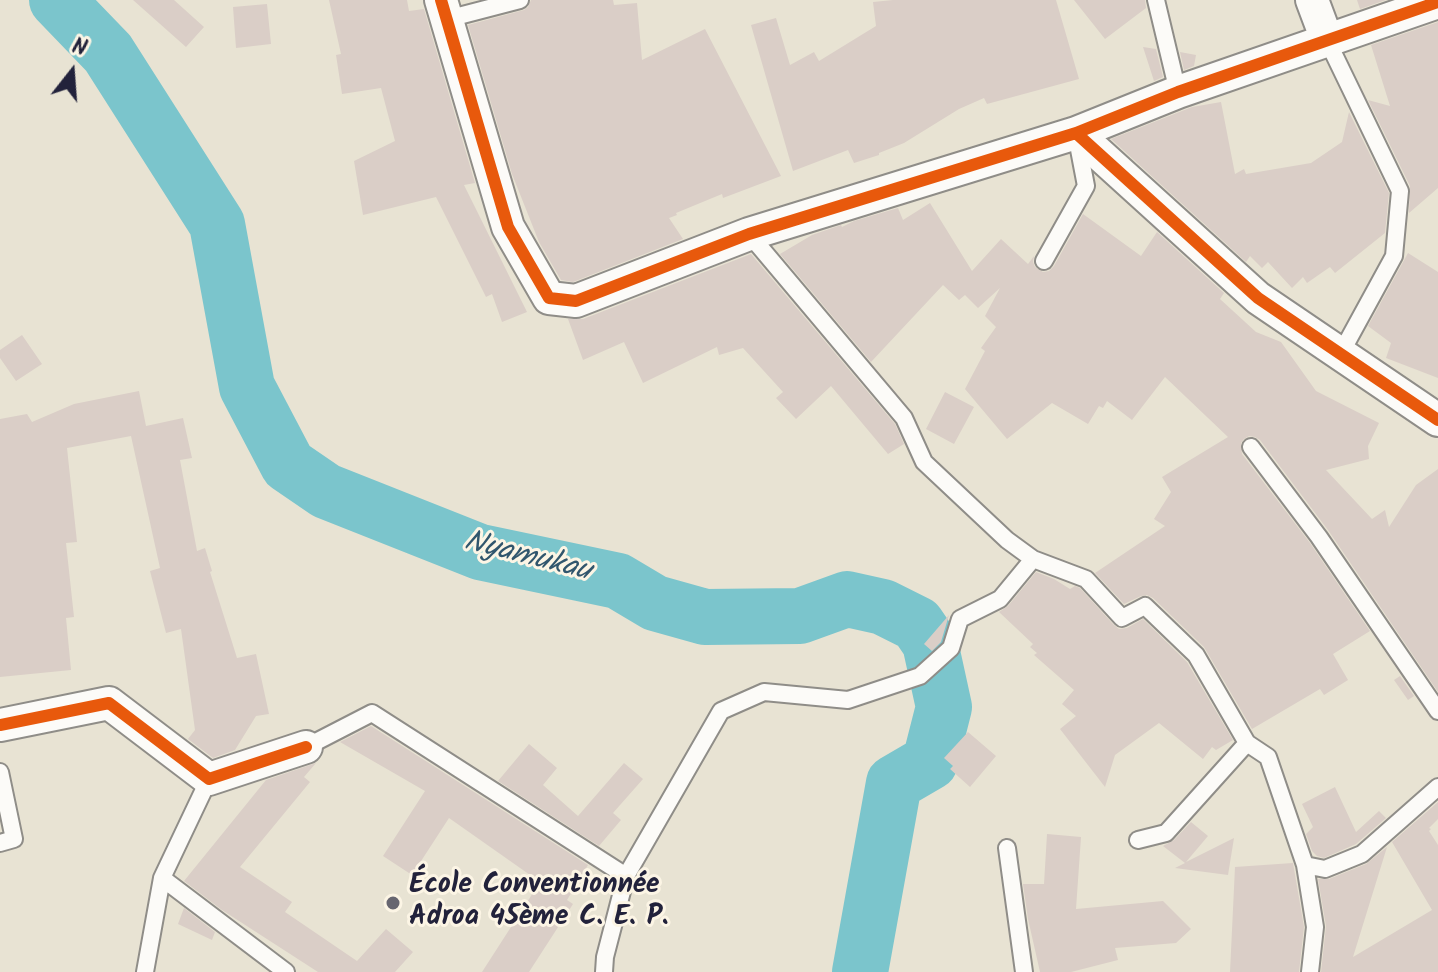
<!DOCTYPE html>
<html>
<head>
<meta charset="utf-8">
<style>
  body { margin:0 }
  #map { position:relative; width:1438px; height:972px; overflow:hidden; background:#e8e3d3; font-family:Kalam,sans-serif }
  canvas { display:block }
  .north { position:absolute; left:32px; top:32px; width:80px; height:80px; -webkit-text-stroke:6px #fcf5e5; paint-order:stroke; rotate:17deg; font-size:22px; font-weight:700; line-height:32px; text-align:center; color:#22223b }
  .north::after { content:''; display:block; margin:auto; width:28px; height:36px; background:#22223b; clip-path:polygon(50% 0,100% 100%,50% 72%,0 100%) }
</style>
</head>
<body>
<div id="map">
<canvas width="1438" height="972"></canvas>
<div class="north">N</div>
</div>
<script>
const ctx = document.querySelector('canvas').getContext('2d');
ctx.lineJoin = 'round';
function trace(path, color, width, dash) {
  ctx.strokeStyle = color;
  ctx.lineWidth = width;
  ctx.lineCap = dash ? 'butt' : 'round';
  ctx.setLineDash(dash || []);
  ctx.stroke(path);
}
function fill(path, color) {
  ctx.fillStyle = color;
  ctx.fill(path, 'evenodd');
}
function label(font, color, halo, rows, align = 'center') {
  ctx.font = font + ' Kalam,sans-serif';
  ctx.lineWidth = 6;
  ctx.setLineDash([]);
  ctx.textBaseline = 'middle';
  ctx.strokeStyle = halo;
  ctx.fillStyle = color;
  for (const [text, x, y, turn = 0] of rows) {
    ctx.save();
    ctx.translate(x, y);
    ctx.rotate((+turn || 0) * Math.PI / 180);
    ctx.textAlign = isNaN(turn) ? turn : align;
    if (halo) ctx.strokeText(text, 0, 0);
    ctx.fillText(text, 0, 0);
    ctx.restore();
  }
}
trace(new Path2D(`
  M57,0L108,53L217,224L247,387L288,465L326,491L480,552L618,581L655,603L705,617L800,616L847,599L883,607L917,624L930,643L944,707L930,762L894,783L860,972`), '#7bc5cc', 56);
fill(new Path2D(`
  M133,0H174L204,27L186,47Z
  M329,0H407L409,11L424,9L475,183L464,185L527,312L502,322L492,294L486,297L436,197L363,215L354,161L395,141L381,88L342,94L336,55L341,54Z
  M531,0H613L614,5L637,3L642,60L705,29L781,176L723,198L722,194L676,213L677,215L669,218L683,239L573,282L561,280L539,242L512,174L468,25L524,10L528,7Z
  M893,0H1056L1079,79L987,104L984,98L959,109L904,143L879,153V155L854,163L848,150L793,171L751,25L776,18L790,65L814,52L819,61L876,26L873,2Z
  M1074,0H1145L1146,8L1105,39Z
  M1357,0H1386L1360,9Z
  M267,4L271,44L236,48L233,7Z
  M1438,22V188L1409,213L1410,186L1368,100L1390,106L1371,45Z
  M1143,47L1156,49L1163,77L1154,81Z
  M1180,52L1196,55L1194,66L1184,70Z
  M1221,102L1235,174L1244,169L1246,174L1311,163L1342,142L1349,112L1389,193L1385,233L1335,273L1330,267L1307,283L1303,277L1292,288L1268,262L1262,268L1250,256L1246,262L1111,139L1192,107Z
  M930,203L972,271L1001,239L1028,264L1034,256L1033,262L1035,267L1043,272L1049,271L1054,266L1083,214L1141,256L1157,232L1224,293L1220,299L1256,332L1281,342L1316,391L1379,423L1368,446L1369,459L1326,470L1372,519L1385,510L1389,527L1416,485L1438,469V692L1328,530L1260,440L1255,437L1249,436L1244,439L1241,443L1242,454L1310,543L1370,631L1333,654L1348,680L1324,695L1320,689L1252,729L1204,647L1153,598L1147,595L1141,596L1124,604L1095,573L1165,526L1154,519L1171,492L1162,477L1228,437L1165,377L1132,420L1107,401L1103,408L1099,406L1088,424L1052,403L1007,439L965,389L985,351L981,348L996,327L985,316L1000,288L978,308L965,295L959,300L943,285L871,362L780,254L812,235L841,225L842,227L854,221L898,208L903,220Z
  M1408,253L1438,272V378L1386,358L1391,343L1368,326Z
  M751,254L895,424L904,444L888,454L831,386L796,419L776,398L783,392L743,348L719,355L717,347L643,383L624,342L583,360L568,319H583Z
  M22,335L42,364L16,381L0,358V350Z
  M139,391L146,426L183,418L192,458L180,460L197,551L205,548L212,571L210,572L237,658L256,654L269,714L256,716L235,750L213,758L188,739L195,730L181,629L166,633L150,571L160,568L131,436L67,448L77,542L66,543L74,617L66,618L71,670L0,677V419L27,414L32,422L74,404Z
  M945,392L974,407L954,444L926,429Z
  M1036,572L1054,579L1070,589L1075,586L1080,588L1114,625L1119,629L1127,628L1143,619L1187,662L1233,740L1216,750L1212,747L1203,759L1159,723L1115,755L1105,787L1060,729L1076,716L1062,704L1074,690L1034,655L1037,653L1030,647L1033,644L999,612L1008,606Z
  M949,615L941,642L932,651L924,644Z
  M1400,676L1414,696L1408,700L1394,680Z
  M371,726L588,865L567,900L573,904L529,972H482L540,882L449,818L412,875L383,856L425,791L340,742Z
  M968,732L996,756L970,787L950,769L953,766L944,758Z
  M529,744L557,768L543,785L578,816L624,763L643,779L613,813L621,820L599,846L498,781Z
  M316,763L304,777L310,782L240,867L292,902L285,912L357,961L386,929L413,952L395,972H318L222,910L184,881L266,780Z
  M1335,787L1356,832L1379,811L1386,818L1356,844L1324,858L1317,856L1312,851L1306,834L1313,827L1302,804Z
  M1438,802V819L1429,828L1431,829L1429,831L1438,845V972H1321L1326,926L1318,879H1329L1366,864L1387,847L1353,957L1432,910L1392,842Z
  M1191,822L1208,836L1186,862L1234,838L1228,875L1175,868L1185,863L1163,846L1174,840Z
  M1047,834L1081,837L1076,909L1163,901L1191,929L1176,943L1115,948L1118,960L1071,972H1040L1028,919L1023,884H1044Z
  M1293,863L1304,927L1299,972H1230L1235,867Z
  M184,908L215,932L212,940L178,924Z`), '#dacec7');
const lane = new Path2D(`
  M1156,0L1178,92
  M447,19L520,0
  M1327,40L1400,191L1394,256L1341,353
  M749,234L904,418L924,462L1007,540L1033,559L1086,579L1122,618L1145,606L1196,655L1247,743L1268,757L1305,865L1315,927L1310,972
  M1044,261L1086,186L1077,139
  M1251,447L1319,537L1438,711
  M306,747L372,713L626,876
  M0,772L14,839L0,843
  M1138,840L1166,833L1247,743
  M1007,848L1024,972
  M1305,865L1325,869L1362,854L1438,787
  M162,878L286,972
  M145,972L162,878L209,779
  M604,972L605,957L626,876L721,711L764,692L848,700L920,676L951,648L960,619L1000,599L1033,559`);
const street = new Path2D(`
  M441,0L508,227L549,298L576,301L749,234L1076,133L1178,92L1438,2
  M1312,0L1327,40
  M1076,133L1258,298L1438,420
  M0,725L109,703L209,779L306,747`);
trace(lane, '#8f8d88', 20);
trace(street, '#8f8d88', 36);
trace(lane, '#fcfbf8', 16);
trace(street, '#fcfbf8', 32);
trace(new Path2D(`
  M441,0L508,227L549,298L576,301L749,234L1076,133L1178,92L1438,2
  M1076,133L1258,298L1438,420
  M0,725L109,703L209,779L306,747`), '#e8590c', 12);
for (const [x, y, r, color] of [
  [393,903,8,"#676670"]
]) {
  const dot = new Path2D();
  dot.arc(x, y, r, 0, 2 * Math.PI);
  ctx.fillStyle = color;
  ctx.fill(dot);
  trace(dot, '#fcf5e5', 3);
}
label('bold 28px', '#22223b', '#fcf5e5', [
  ["École Conventionnée",409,887],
  ["Adroa 45ème C. E. P.",409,919]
], 'left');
label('italic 30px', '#31566d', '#fcf5e5', [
  ["Nyamukau",527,559,14]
]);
</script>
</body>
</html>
